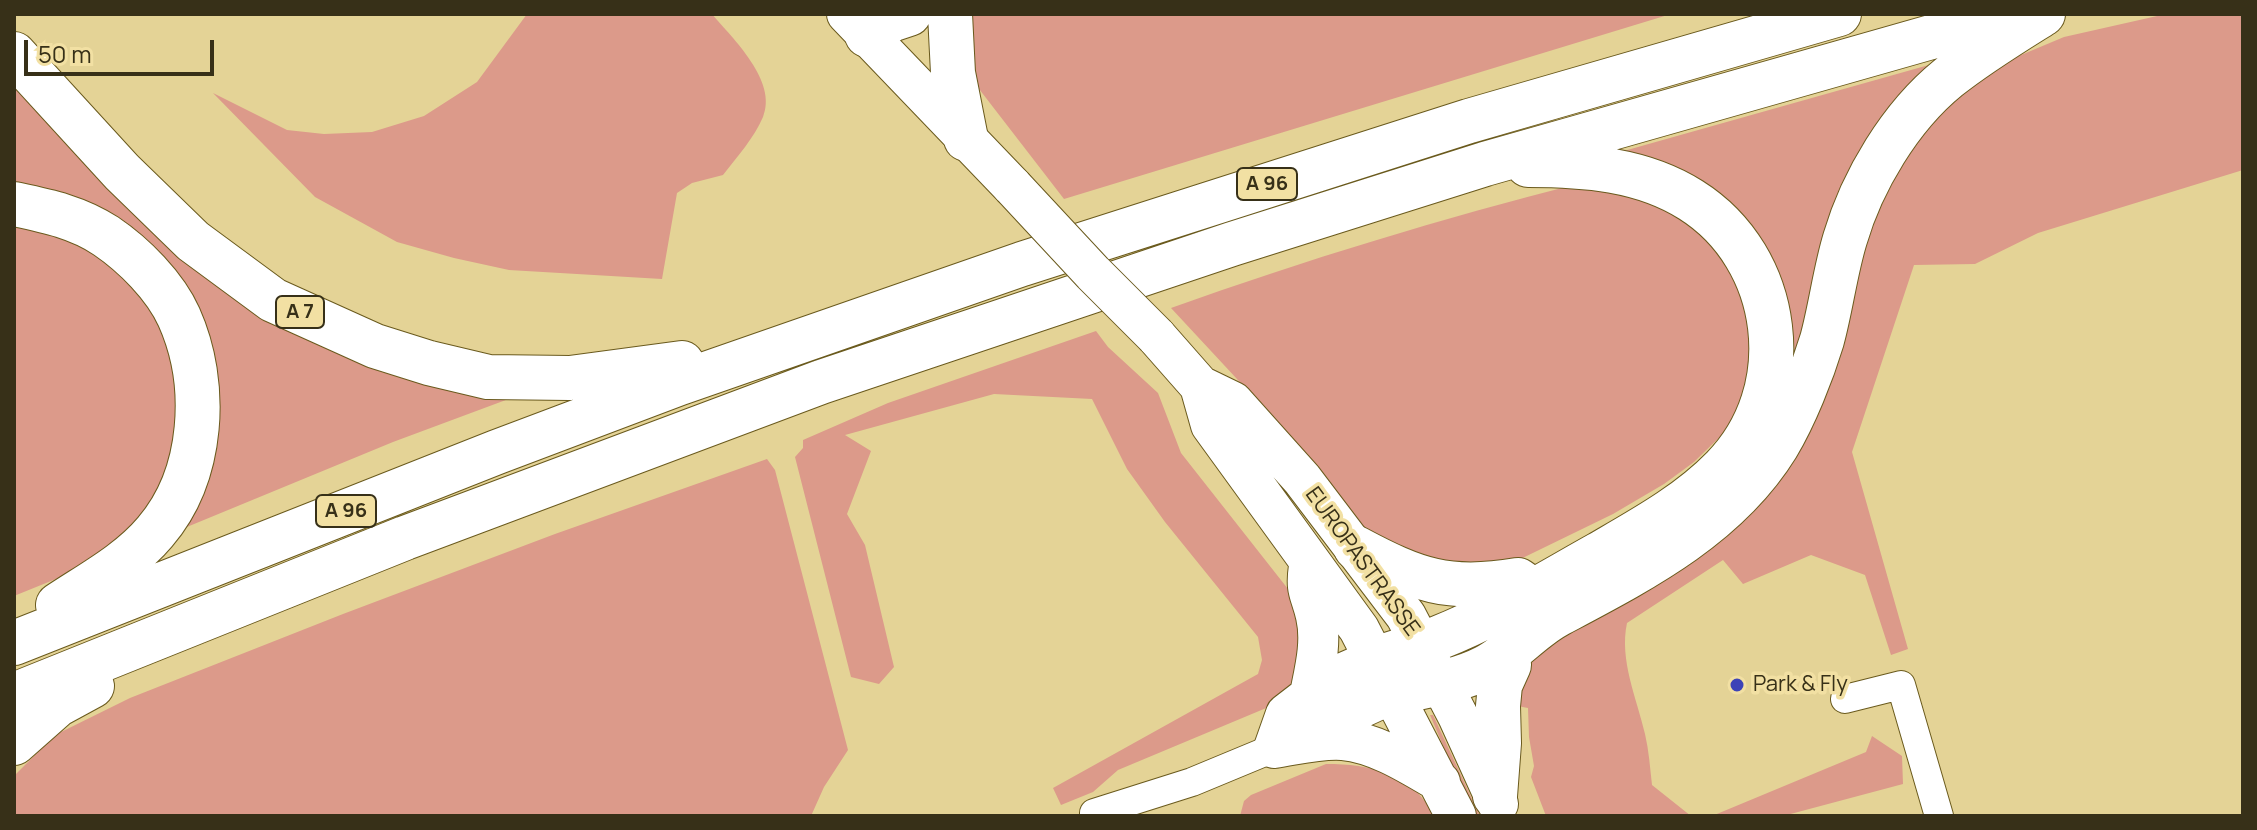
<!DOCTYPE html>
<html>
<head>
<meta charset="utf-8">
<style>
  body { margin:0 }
  #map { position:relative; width:2257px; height:830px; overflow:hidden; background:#e4d396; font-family:Manrope,sans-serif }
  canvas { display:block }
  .frame { position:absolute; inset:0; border:16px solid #373018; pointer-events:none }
  .scale { position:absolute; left:24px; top:40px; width:190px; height:36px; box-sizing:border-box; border:4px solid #373018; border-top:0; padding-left:10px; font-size:24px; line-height:28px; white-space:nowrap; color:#373018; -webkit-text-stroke:6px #f2e0a3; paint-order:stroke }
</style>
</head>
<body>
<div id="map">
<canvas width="2257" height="830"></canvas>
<div class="frame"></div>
<div class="scale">50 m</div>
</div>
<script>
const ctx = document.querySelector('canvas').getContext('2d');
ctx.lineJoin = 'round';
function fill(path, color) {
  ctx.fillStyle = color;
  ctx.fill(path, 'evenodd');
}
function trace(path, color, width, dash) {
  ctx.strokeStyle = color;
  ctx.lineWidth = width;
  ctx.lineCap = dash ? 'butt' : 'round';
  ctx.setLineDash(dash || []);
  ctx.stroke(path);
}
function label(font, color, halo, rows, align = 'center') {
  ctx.font = font + ' Manrope,sans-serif';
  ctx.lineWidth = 7;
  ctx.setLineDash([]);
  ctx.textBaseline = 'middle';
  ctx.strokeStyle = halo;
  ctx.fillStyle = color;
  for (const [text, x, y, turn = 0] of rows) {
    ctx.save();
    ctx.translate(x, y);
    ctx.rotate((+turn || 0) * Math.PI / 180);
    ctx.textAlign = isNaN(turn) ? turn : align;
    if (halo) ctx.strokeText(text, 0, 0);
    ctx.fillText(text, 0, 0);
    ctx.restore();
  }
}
fill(new Path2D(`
  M527,14H712C733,39 778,81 763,117C754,138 737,157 723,175L692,183L677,193L662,279L509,270L454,258L397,242L315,197L213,93L287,130L324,134L372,132L424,116L477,82Z
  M965,14H1671L1064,199L976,85Z
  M2166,14H2243V170L2038,233L1975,264L1914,265L1852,452L1908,649L1891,655L1865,575L1811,555L1743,584L1723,560L1627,623C1619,660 1637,699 1645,734C1649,751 1650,768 1652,785L1691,816H1546L1531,777L1534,766L1529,737L1528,708L1517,706L1530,665L1542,649L1683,563L1851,257L1913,132L1990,68L2064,37Z
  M1943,61C1919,86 1881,120 1863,147C1818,216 1812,299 1792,376L1766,276L1606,156Z
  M14,78L257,315L381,372L443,385L522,394L393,442L182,529L189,302L14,187Z
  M1581,183L1668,200L1739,272L1756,373L1726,431L1694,462L1664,484L1613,514L1502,568L1433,571L1368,534L1250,393L1171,308C1305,260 1443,218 1581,183Z
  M14,223L74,241L112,264L148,300L163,330L179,373L173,468L135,534L83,568L14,596Z
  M1096,331L1108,347L1158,393L1181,453L1288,589L1298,606L1304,629L1299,675L1271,706L1118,770L1093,792L1061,805L1053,788L1258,674L1262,660L1258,637L1165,522L1127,469L1092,399L994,394L845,435L871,451L847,514L865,545L894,667L879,684L851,677L795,457L803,448V440L888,403Z
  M767,459L775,470L848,750L824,787L811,816H14V776L55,735L130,698L343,614L555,534Z
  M1430,715H1433L1480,816H1473Z
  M1872,736L1902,756L1903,784L1783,816H1712L1866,752Z
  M1326,764C1370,764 1413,773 1434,816H1240L1244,801L1251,795Z`), '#dc9a8a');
const minor = new Path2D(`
  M1845,699L1901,685L1939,816
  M1094,813L1192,782L1274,748`);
const secondary = new Path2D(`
  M847,14L1013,187
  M1156,336L1200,386L1233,402L1302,479L1406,616L1458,716L1498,804
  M1200,386L1211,425L1359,629L1456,816
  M1309,566C1305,593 1311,593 1316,616C1322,642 1315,669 1310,694
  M1302,735L1393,693
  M1274,748C1295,745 1321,738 1343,740C1377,743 1411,765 1440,782
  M1274,748L1286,714L1334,677L1375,659`);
const motorway = new Path2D(`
  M950,14L953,73L966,139
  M867,35L891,20L909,14
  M14,54L122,172L193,241L273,300L375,346L429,363L488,377L570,378L682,363
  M14,204C47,211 77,217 106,236C134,255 165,286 179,317C209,384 204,475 155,532C129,563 91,583 58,605
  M1356,548C1416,580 1448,592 1518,580L1531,589
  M14,643L497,452L680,383L1022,264L1469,121L1839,14
  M1375,659C1396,652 1417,646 1438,638C1494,616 1547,583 1599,554C1642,529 1688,504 1723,468C1799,391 1783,258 1691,200C1642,169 1584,165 1528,165
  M1393,693C1424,686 1457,682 1486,667C1513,653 1532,628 1559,614C1640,571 1727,527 1777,446C1795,416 1812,373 1822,340C1831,307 1835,272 1845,239C1862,181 1900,117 1948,78C1978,54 2011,34 2043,14
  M14,695L405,538L821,382L1232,244L1485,164L2012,14
  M14,743L57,705L92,686
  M1495,796L1499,743L1498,706L1500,685L1509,665L1508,652`);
trace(minor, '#6a5a1d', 30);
trace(secondary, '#6a5a1d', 42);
trace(motorway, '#6a5a1d', 46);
trace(minor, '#fff', 28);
trace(secondary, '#fff', 40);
trace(motorway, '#fff', 44);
const secondaryBridge = new Path2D(`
  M1013,187L1093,273L1156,336`);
trace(secondaryBridge, '#6a5a1d', 42, []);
trace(secondaryBridge, '#fff', 40);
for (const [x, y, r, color] of [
  [1737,685,8,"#3d43b7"]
]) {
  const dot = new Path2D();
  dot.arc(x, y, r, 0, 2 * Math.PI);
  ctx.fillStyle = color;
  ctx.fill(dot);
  trace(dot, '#f2e0a3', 3);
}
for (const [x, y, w] of [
  [1267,184,60],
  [300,312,48],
  [346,511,60]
]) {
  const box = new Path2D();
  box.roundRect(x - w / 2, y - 16, w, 32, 6);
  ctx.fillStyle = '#f2e0a3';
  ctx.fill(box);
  trace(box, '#373018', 2);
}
label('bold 20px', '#373018', null, [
  ["A 96",1267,184],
  ["A 7",300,312],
  ["A 96",346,511]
]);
label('22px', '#373018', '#f2e0a3', [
  ["EUROPASTRASSE",1362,562,54]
]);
label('22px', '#373018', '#f2e0a3', [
  ["Park & Fly",1753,685]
], 'left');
</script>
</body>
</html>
